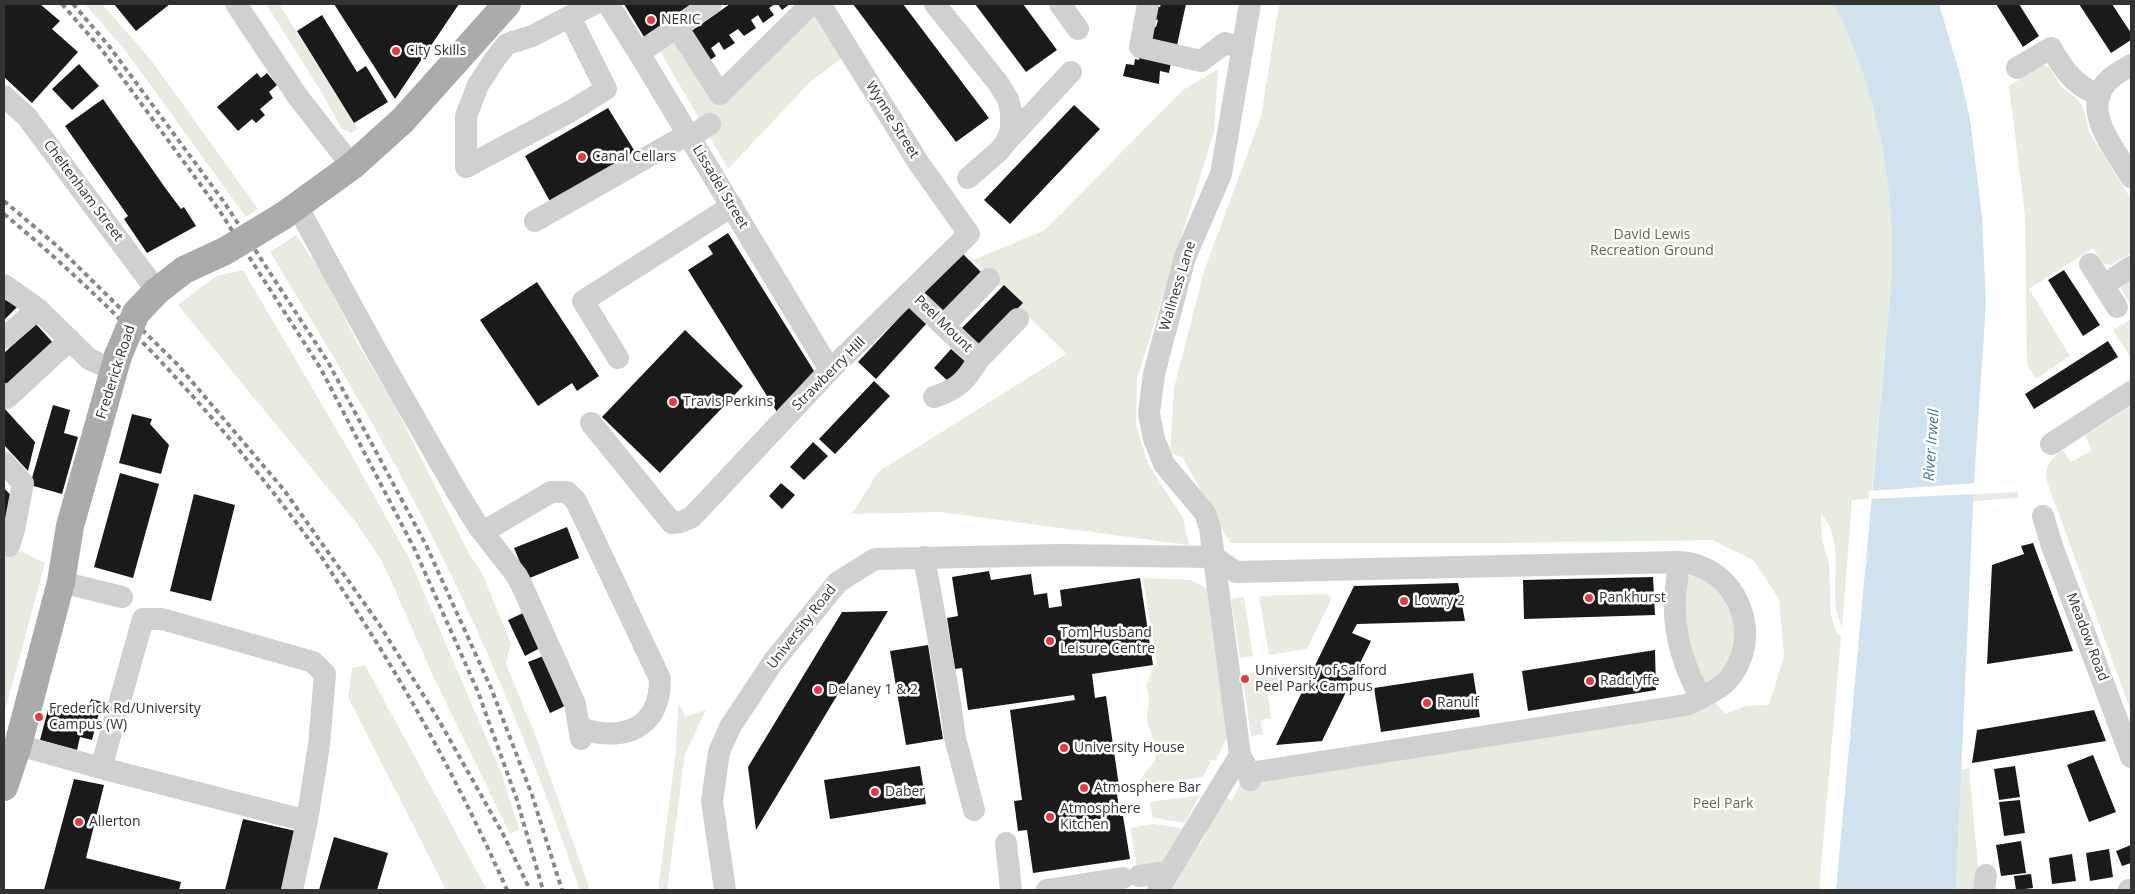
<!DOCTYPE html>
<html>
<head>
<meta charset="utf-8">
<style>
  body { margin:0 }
  #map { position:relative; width:2135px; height:894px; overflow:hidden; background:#fff; font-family:"Open Sans",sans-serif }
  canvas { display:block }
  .frame { position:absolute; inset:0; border:5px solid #333; pointer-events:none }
</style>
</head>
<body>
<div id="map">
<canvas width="2135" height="894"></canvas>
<div class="frame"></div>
</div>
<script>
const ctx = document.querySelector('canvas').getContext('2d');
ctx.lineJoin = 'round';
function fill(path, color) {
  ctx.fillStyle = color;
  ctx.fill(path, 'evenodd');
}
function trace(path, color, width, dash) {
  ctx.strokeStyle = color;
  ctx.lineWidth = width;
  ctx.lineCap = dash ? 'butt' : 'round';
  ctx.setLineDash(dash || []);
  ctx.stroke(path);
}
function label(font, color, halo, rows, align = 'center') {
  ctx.font = font + ' "Open Sans",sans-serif';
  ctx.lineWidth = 5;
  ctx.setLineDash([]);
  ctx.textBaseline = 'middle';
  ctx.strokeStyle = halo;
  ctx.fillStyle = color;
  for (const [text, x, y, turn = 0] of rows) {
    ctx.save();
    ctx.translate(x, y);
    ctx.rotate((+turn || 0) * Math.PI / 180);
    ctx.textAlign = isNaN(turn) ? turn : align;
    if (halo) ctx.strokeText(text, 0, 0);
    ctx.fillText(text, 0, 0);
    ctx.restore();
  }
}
fill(new Path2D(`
  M85,4H102L151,60L258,209L246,217L125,50Z
  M266,4H279L358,129L351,133L342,129L319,88Z
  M1279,4H1834C1876,89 1895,180 1892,275L1871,499L1852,500L1842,628C1824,590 1850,550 1821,513L1822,540L1829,564L1831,616L1837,633L1841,637L1819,890H1169L1194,842L1200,845L1206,834L1201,831L1225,797L1232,801L1241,782L1686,713L1716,703L1725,714L1744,706L1769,705L1784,656L1779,599L1753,560L1712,540L1498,543H1230L1183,458L1170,452L1174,388L1205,268L1261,117Z
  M816,10L845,56L811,81L728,169L660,51L677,38L721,102Z
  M2042,65L2049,67L2061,86L2077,99L2083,107L2089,132L2131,199V253L2111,265L2104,264L2093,248L2029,289L2070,356L2036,379L2027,364L2025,216L2009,86Z
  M1218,69L1214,132L1137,379L1136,425L1148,464L1183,518L1189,545L940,512L852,514L878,472L1066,354L973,260L1045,230L1183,90Z
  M296,235L322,273L359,346L393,402L469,554L482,573L511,643L506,664L535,734L590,890H580C531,747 468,600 396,467C357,394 313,323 270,252Z
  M243,270L348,449L409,558L501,772L519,829L510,834L433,676L382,561L354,520L178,305L216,276Z
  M2131,279V306L2121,288Z
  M2131,319V358L2113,330Z
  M2131,406V711L2046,479C2045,465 2051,458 2063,450L2071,462L2092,450L2085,436Z
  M2018,492V498L1973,501V494Z
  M21,551L45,563L4,715V558Z
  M1695,573L1716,581L1742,632L1718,682L1700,685L1682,632L1687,577Z
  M1143,578L1191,580L1209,590L1228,734L1216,761L1212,759L1203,777L1140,786C1140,774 1151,769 1155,759C1160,746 1150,736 1148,724C1145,710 1153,703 1146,685L1153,668L1157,666Z
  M1327,594L1332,598L1307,649L1269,655L1259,596Z
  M1244,597L1253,656L1240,658L1231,599Z
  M365,665L487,890H446L348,697L352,668Z
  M1296,666L1285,693L1268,695L1271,718L1261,720L1263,734L1251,736L1242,674Z
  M678,705L681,706L685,717L706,710L685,754L667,890H658L676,751Z
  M1969,768L1978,867L1973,890H1956L1961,770Z
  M1200,795L1185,823L1153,818L1150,802Z
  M1153,824L1182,828L1161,868L1138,872L1130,828Z`), '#e6ecdf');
fill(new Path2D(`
  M1834,4H1939L1959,71L1970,119L1982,217L1986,304L1974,483L1956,890H1836L1892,275C1895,180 1876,89 1834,4Z`), '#cfe2ee');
fill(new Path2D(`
  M1976,483V494L1868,499L1869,491Z`), '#fff');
fill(new Path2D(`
  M4,4H40L60,21L52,29L78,52L32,103L4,77Z
  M114,4H170L136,31Z
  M334,4H459L395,99Z
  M624,4H691L644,37Z
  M730,4H775L769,8L774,15L763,23L758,15L751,20L756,28L744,36L738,29L729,35L735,43L724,50L719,42L711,48L716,56L710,60L690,32Z
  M778,4H790L782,10Z
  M853,4H903L989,118L956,142Z
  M975,4H1023L1057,50L1026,72Z
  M1161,4H1186L1176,50L1152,45L1147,25L1156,27L1158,20L1148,18L1151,5L1160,7Z
  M1996,4H2019L2039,36L2023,47Z
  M2079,4H2112L2131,33V40L2111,53Z
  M322,15L357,72L366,66L388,102L354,123L297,31Z
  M1140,56L1172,58L1169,73L1160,71L1159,84L1123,76L1126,64L1134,65L1135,59L1139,60Z
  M79,64L99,86L72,110L52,89Z
  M257,73L261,78L267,73L277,85L269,92L273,98L260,109L265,115L256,123L252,119L238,131L217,107Z
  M103,99L166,189L181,209L184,207L196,226L147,253L124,219L128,216L65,126Z
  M1074,105L1100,129L1010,224L984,200Z
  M608,108L639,158L552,205L525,156Z
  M728,233L814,371L777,412L688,270L713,254L708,246Z
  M962,253L981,272L939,315L920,296Z
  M2064,270L2100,325L2083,336L2048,280Z
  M537,282L599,376L577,391L572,383L538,406L480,320Z
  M1004,285L1023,303L981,346L962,328Z
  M4,299L17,307L4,320Z
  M909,307L927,323L876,379L858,362Z
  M36,324L56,346L9,388L4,383V353Z
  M685,330L743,386L660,473L602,417Z
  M2108,341L2118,357L2034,409L2025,394Z
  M951,349L968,364L950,383L934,368Z
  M874,381L890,396L835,454L819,439Z
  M53,405L70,410L64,433L78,437L62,494L30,485Z
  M4,408L35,442L28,471L4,445Z
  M132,414L152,419L150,424L169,445L161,474L119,463Z
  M813,442L828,456L804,480L790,467Z
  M120,473L159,484L133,578L94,567Z
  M781,483L795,495L782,509L769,496Z
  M4,488L17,502L10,526L4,519Z
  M194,494L235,505L211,601L170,591Z
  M567,527L579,558L527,579L514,548Z
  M2033,543L2073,651L1987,664L1992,565L2024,554L2021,546Z
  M989,571L991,580L1031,574L1034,595L1047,593L1049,608L1062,606L1060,590L1140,578L1153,665L1092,674L1095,698L1106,696L1119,786L1116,787L1120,816H1123L1130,859L1033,873L1027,830L1018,831L1014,801L1022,800L1010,710L1075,700L1074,695L968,710L962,668L955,669L947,618L958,616L952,577Z
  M1653,577L1655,615L1524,619L1523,580Z
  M1458,583L1465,621L1357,624L1352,633L1371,641L1322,741L1276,745L1354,586Z
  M888,611L756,830L748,767L842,612Z
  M523,613L540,648L525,656L508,620Z
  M928,645L943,739L906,745L890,651Z
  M1655,650L1656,690L1528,711L1522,671Z
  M546,655L567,705L550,713L528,662Z
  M1473,673L1480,717L1381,732L1374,688Z
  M91,699L102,702L92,740L80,737L77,750L40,740L50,702L87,712Z
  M2094,710L2106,741L1972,763L1977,730Z
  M2093,755L2116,812L2089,822L2067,765Z
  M920,766L926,804L830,819L824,780Z
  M2015,766L2020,797L1999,800L1994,769Z
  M74,779L104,785L86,858L181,882L179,890H44Z
  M2020,800L2025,833L2004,836L1999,802Z
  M243,819L300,832L284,890H225Z
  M334,837L388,853L377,890H319Z
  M2021,841L2026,873L2001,876L1996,845Z
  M2131,845V863L2122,866L2116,851Z
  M2109,849L2113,877L2090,881L2086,853Z
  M2072,854L2076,881L2052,884L2049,858Z
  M2031,874L2033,888L2016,890L2014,876Z`), '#1a1a1a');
trace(new Path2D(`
  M236,4L298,97L352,166
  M608,4L639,53L830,370
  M935,4L998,83L1008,99L1011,111V129L1007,141L999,151L968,178
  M1060,4L1078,29
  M1148,4L1140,47L1201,61L1225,43L1242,48
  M570,17L606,89L571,111L466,167V116L478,85L495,59L507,44L532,36L594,4
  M677,27L720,94L811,4
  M639,53L711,4
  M2131,65C2125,69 2117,73 2111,78C2077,107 2115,149 2131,177
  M2017,68L2051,48C2064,70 2074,86 2100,95
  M4,96L27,117L157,291
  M690,137L710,124
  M1007,141L1071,72
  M297,206L378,354L457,492L478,526L517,576L523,588L575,704L581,739
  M535,221L688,134
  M2090,264L2117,307
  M4,285L38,309L89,359L113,370
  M2104,285L2131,267
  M909,293L979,359L1018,319
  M944,325L989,279
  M4,338L38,309
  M618,358L583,301L732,206
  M4,394L7,398L70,340
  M934,397C959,389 966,380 979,359
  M591,423L672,523L681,522L692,517L830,370L969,234L918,162L820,4
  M2051,444L2131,392
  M4,463L23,483L14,530L9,546L4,541
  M2043,516L2052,546L2131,757
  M483,532L551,492H567L576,501L660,679C660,730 622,742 580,728
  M924,557L950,702L955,738L974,810
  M1214,557L1236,572L1679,562C1738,565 1766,638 1727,681C1719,689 1710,693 1701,698C1683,666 1673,633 1675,597C1676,585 1678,574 1679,562
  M61,582L122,597
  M18,745L101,768L143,619H162L313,662L325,674L319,745L307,821L101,768
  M1249,773L1686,705L1701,698
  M1250,780L1249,773L1240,755L1210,528L1205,513L1164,464L1154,439L1149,413L1154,374L1185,257L1221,174L1250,4
  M1006,843L1011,890
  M1139,876L1160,873L1166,874
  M292,890L307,821
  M725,890L712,801L719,752L730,727L773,662L838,582L875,559L1059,555L1214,557
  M1047,890L1123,878
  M1158,890L1240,755
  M1984,890L1986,875
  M2129,890H2131`), '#d0d0d0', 22);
trace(new Path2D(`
  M283,216L352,166L403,120L507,4
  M4,787L18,745L61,582L70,526L118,356`), '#ababab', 28);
trace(new Path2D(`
  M62,4L102,50L219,210L321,369L415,550L478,692L517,800L543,890
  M73,4L109,46L224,202L328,362L426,545L491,688L532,795L562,890
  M4,201L56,245L177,364L284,490L379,624L437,717L503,834L530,890
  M4,214C119,309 221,420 310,541C324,559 335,579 348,598C409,690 462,789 507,890`), '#888', 4, [5, 4]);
trace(new Path2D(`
  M118,356L136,313L157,291L184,270L225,251L283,216`), '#ababab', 28);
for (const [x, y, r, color] of [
  [651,20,5,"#e63946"],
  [396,51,5,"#e63946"],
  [582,157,5,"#e63946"],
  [673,402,5,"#e63946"],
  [1589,598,5,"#e63946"],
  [1404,601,5,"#e63946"],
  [1050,641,5,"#e63946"],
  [1245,679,5,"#e63946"],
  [1590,681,5,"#e63946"],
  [818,690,5,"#e63946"],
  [1427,703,5,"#e63946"],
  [39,717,5,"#e63946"],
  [1064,748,5,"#e63946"],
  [1084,788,5,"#e63946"],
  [875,792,5,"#e63946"],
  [1050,817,5,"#e63946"],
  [79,822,5,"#e63946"]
]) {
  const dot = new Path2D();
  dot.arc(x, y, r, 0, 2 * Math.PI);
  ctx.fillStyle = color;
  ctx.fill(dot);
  trace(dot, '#fff', 2);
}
label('14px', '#333', '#fff', [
  ["NERIC",661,20],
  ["City Skills",406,51],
  ["Canal Cellars",592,157],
  ["Travis Perkins",683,402],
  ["Pankhurst",1599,598],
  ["Lowry 2",1414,601],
  ["Tom Husband",1060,633],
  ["Leisure Centre",1060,649],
  ["University of Salford",1255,671],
  ["Peel Park Campus",1255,687],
  ["Radclyffe",1600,681],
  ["Delaney 1 & 2",828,690],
  ["Ranulf",1437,703],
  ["Frederick Rd/University",49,709],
  ["Campus (W)",49,725],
  ["University House",1074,748],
  ["Atmosphere Bar",1094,788],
  ["Daber",885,792],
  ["Atmosphere",1060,809],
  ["Kitchen",1060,825],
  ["Allerton",89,822]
], 'left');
label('14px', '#333', '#fff', [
  ["Wynne Street",892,120,58],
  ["Lissadel Street",720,187,59],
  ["Cheltenham Street",83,191,53],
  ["Wallness Lane",1178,286,-73],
  ["Peel Mount",943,324,44],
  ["Frederick Road",116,372,-72],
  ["Strawberry Hill",829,374,-45],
  ["University Road",802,627,-52],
  ["Meadow Road",2087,637,69]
]);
label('14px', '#56703f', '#fff', [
  ["David Lewis",1652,235],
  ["Recreation Ground",1652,251],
  ["Peel Park",1723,804]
]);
label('italic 15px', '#3f7597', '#fff', [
  ["River Irwell",1932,445,-86]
]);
</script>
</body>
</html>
